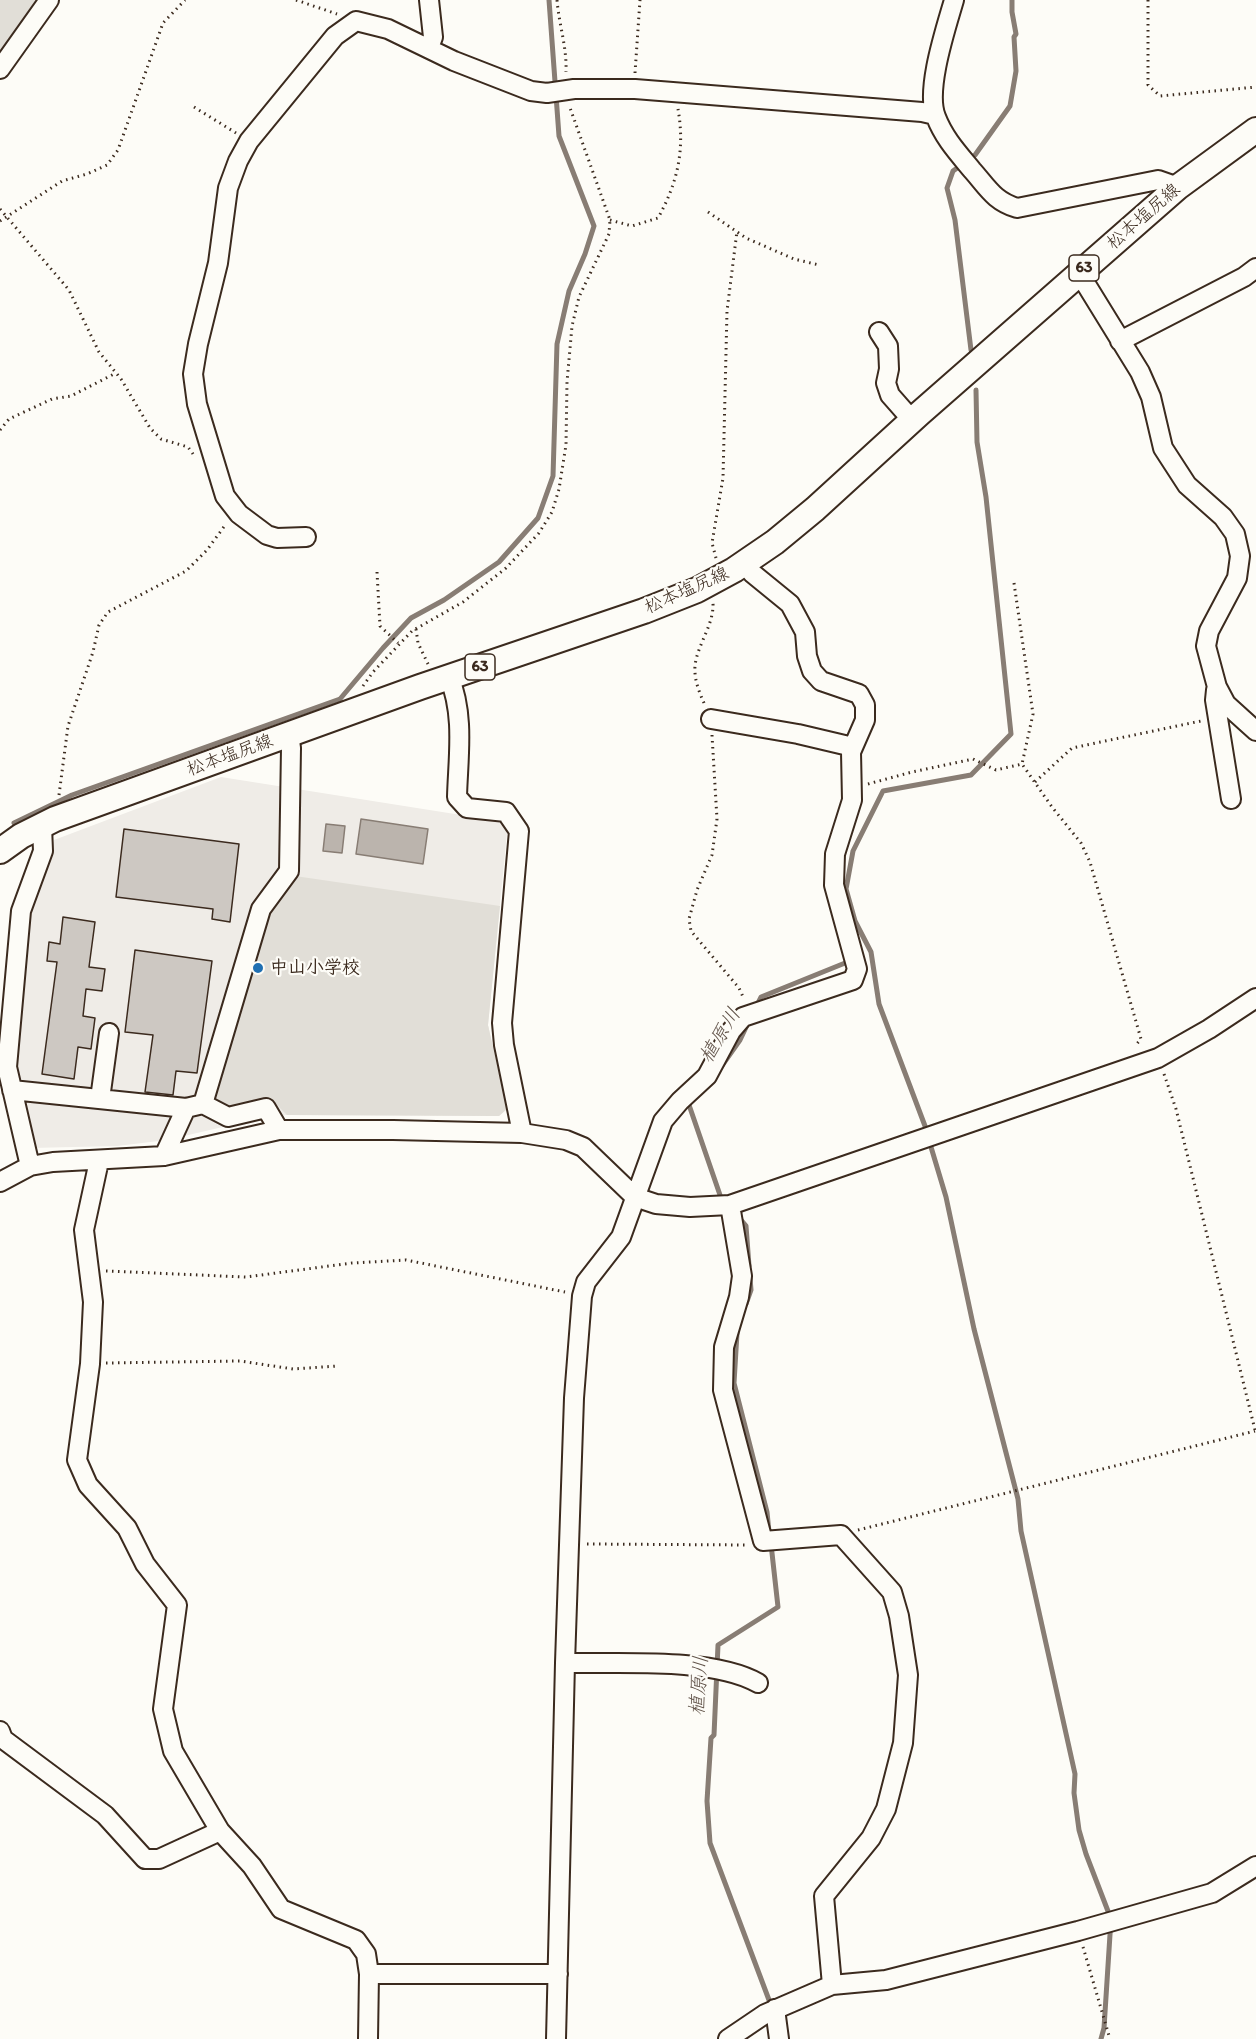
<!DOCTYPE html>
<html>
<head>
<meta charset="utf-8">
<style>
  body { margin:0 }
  canvas { display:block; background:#fdfcf7 }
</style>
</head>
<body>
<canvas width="1256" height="2039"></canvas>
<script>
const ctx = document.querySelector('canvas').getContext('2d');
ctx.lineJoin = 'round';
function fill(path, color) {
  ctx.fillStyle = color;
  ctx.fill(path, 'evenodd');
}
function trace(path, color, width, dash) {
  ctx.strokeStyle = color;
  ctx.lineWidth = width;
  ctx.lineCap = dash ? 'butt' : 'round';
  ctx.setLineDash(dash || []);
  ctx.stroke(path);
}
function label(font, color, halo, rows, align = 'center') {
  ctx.font = font + ' Itim,"Klee One",sans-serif';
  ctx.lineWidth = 4.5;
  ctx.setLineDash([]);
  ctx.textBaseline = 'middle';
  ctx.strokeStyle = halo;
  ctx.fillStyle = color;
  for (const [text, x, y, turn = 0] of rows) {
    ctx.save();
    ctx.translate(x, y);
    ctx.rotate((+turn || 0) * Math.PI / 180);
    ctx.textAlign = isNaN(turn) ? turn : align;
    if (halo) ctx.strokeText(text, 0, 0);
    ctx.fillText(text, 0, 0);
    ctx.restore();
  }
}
fill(new Path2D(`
  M221,777L499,821L507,833L488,1025L507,1109L499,1116L287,1115L257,1119L167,1140L117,1146L31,1148L13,1072L27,910L54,840Z`), '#efece7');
fill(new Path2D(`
  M0,0H36L0,51Z
  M295,876L500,906L488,1025L507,1109L499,1116L287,1115L272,1100L232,1111L210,1106L266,911Z`), '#e1ded7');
const water = new Path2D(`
  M361,819L428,829L423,864L356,854Z
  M326,824L345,826L342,853L323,851Z`);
fill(water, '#bbb4ad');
trace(water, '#887d74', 1.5);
trace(new Path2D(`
  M971,350L955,220L947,188L953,171L975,155L1010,106L1016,71L1014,37L1016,34L1012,12V0
  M14,823L72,795L340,699L383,648L411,618L444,600L499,562L538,518L553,476L557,344L569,291L585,254L594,226L559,136L549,0
  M756,1007L761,997L850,961
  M721,1067L740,1040L749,1021
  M691,1100L688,1102L720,1195
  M925,1126L879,1004L871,952L855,921L846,889L853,851L883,791L971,775L1011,734L986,497L977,442L976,390
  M931,1147L946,1197L974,1329L1018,1499L1021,1531L1075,1774L1074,1793L1079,1830L1086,1854L1111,1919L1104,2028L1101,2039
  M740,1219L746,1226L749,1266
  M746,1304L751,1290L750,1278
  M737,1333L734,1383L767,1512L769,1532
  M771,1544L778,1607L718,1645L714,1735L711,1738L707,1801L710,1843L772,2008`), '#887d74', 5);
const building = new Path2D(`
  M124,829L239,844L230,922L212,919L213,909L116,897Z
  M63,917L95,922L89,967L105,969L102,991L86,989L83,1016L95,1018L91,1049L78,1047L74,1079L42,1074L57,962L47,961L49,942L60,944Z
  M135,950L212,961L197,1073L176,1071L173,1095L145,1092L153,1035L125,1032Z`);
fill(building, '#cdc8c2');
trace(building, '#3b2a1e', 1.5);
const minor = new Path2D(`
  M429,0L433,37L429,48
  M954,0C946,28 925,90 936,117C944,138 958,153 972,170C988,188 994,201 1017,208L1158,180L1178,187
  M0,69L49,0
  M1079,273L1140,372L1151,397L1163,448L1187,485L1223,517L1235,534L1240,556L1237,578L1209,631L1206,646L1217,687L1226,704L1256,731
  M879,332L888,346L889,369L886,383L890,395L912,420
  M1120,341L1244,277L1256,268
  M306,537L277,538L267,535L239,514L225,496L197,404L193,374L198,344L218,263L228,188L238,161L249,141L335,36L356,21L388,29L454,61L531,91L547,93L574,89H635L922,112L935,115
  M449,677C465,715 458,758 457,797L467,808L506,812L519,831L502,1023L504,1045L522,1133
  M1216,690L1215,700L1231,799
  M711,719L798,734L853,747
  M12,1090L186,1108L203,1104L261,909L289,871L291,748L289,734
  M100,1099L109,1033
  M203,1104L228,1117L266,1108L279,1130
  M164,1156L186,1108
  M99,1161L84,1230L93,1302L90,1364L77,1460L88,1485L127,1528L145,1564L177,1605L163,1709L173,1751L220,1831L252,1866L281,1909L356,1940L366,1954L369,1974L368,2039
  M30,1166L7,1067L21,911L43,851L42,826
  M0,1182L30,1166L53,1162L164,1156L279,1130H393L522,1133L566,1140L583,1147L635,1197L656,1204L690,1207L730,1205L1158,1058L1209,1029L1256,998
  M730,1205L742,1276L739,1297L724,1347L723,1390L763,1541L841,1535L892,1592L899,1616L908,1675L903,1743L886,1809L871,1838L824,1896L832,1985
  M565,1663C618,1664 713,1657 758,1683
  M0,1731L3,1739L105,1815L145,1859H159L220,1831
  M369,1974H558
  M775,2009L779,2039
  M556,2039L565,1663L574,1398L582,1296L586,1282L621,1237L663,1121L680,1101L707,1076L731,1031L743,1017L853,980L857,969L834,885L835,854L852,800L851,752L865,720V705L859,694L821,681L812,671L807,656L805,632L790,604L752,573L744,563
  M728,2039L765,2014L832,1985L886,1980L1078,1931L1212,1893L1256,1866`);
const major = new Path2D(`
  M0,851L21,836L55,819L420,687L644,611L697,590L734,570L775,542L815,509L919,414L1178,187L1256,130`);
trace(minor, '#3b2a1e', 22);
trace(major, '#3b2a1e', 28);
trace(new Path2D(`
  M296,0L337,14
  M557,0C559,25 567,47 566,72
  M1148,0V85L1160,96L1256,87
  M635,73L640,0
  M194,107L236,133
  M0,209L69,290L99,352L121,379L150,428L161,439L188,447L193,454
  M708,212L746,238L794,259L819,265
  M610,220L632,226L658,218C678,182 685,149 678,109
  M0,221L62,181L87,174L107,165L118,150L163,23L185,0
  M0,430L9,419L52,399L71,396L116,373
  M716,558L712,543L723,478L727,311L737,231
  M377,572L380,626L398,643
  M1014,583L1033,714L1022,764
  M416,629L418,643L428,664
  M363,686L373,672L412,631L463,602L506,568L539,533L552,512L559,489L566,445L567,382L572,326L579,297L609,234L610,220L569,105
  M704,703C699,692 694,679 695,666C697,645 714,625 713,603
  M712,735L717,819L712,855L697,890L689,919L691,931L739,988L744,999
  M1035,782L1072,748L1201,721
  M868,784L912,772L973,759L996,770L1022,764L1052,807L1081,843L1090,862L1141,1039L1135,1046
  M59,795L68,726L93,652L99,625L108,612L186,571L207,550L226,524
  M1164,1074L1176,1109L1256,1434
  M106,1271L246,1277L352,1263L406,1260L565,1292
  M106,1363L240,1361L293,1369L337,1366
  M858,1530L1255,1431
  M587,1544L748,1545
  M1083,1947L1110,2039`), '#3b2a1e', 3, [1.5, 4.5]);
trace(minor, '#fdfcf7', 18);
trace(major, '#fdfcf7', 24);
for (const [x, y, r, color] of [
  [258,968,6,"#1f6fb2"]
]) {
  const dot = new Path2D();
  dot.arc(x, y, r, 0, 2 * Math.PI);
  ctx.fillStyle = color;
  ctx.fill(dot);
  trace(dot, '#fdfcf7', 2);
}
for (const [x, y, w] of [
  [1084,268,30],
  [480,667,30]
]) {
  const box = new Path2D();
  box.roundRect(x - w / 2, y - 13, w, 26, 4.5);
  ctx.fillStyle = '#fdfcf7';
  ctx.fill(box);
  trace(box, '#3b2a1e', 1.5);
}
label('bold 16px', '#3b2a1e', null, [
  ["63",1084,268],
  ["63",480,667]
]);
label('18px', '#3b2a1e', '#fdfcf7', [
  ["松本塩尻線",1144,217,-41],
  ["松本塩尻線",687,591,-24],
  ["松本塩尻線",230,756,-20]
]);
label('bold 18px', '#3b2a1e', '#fdfcf7', [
  ["中山小学校",270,968]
], 'left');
label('italic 20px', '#615349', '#fdfcf7', [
  ["植原川",721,1036,-59],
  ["植原川",700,1686,-86]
]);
</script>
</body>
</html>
